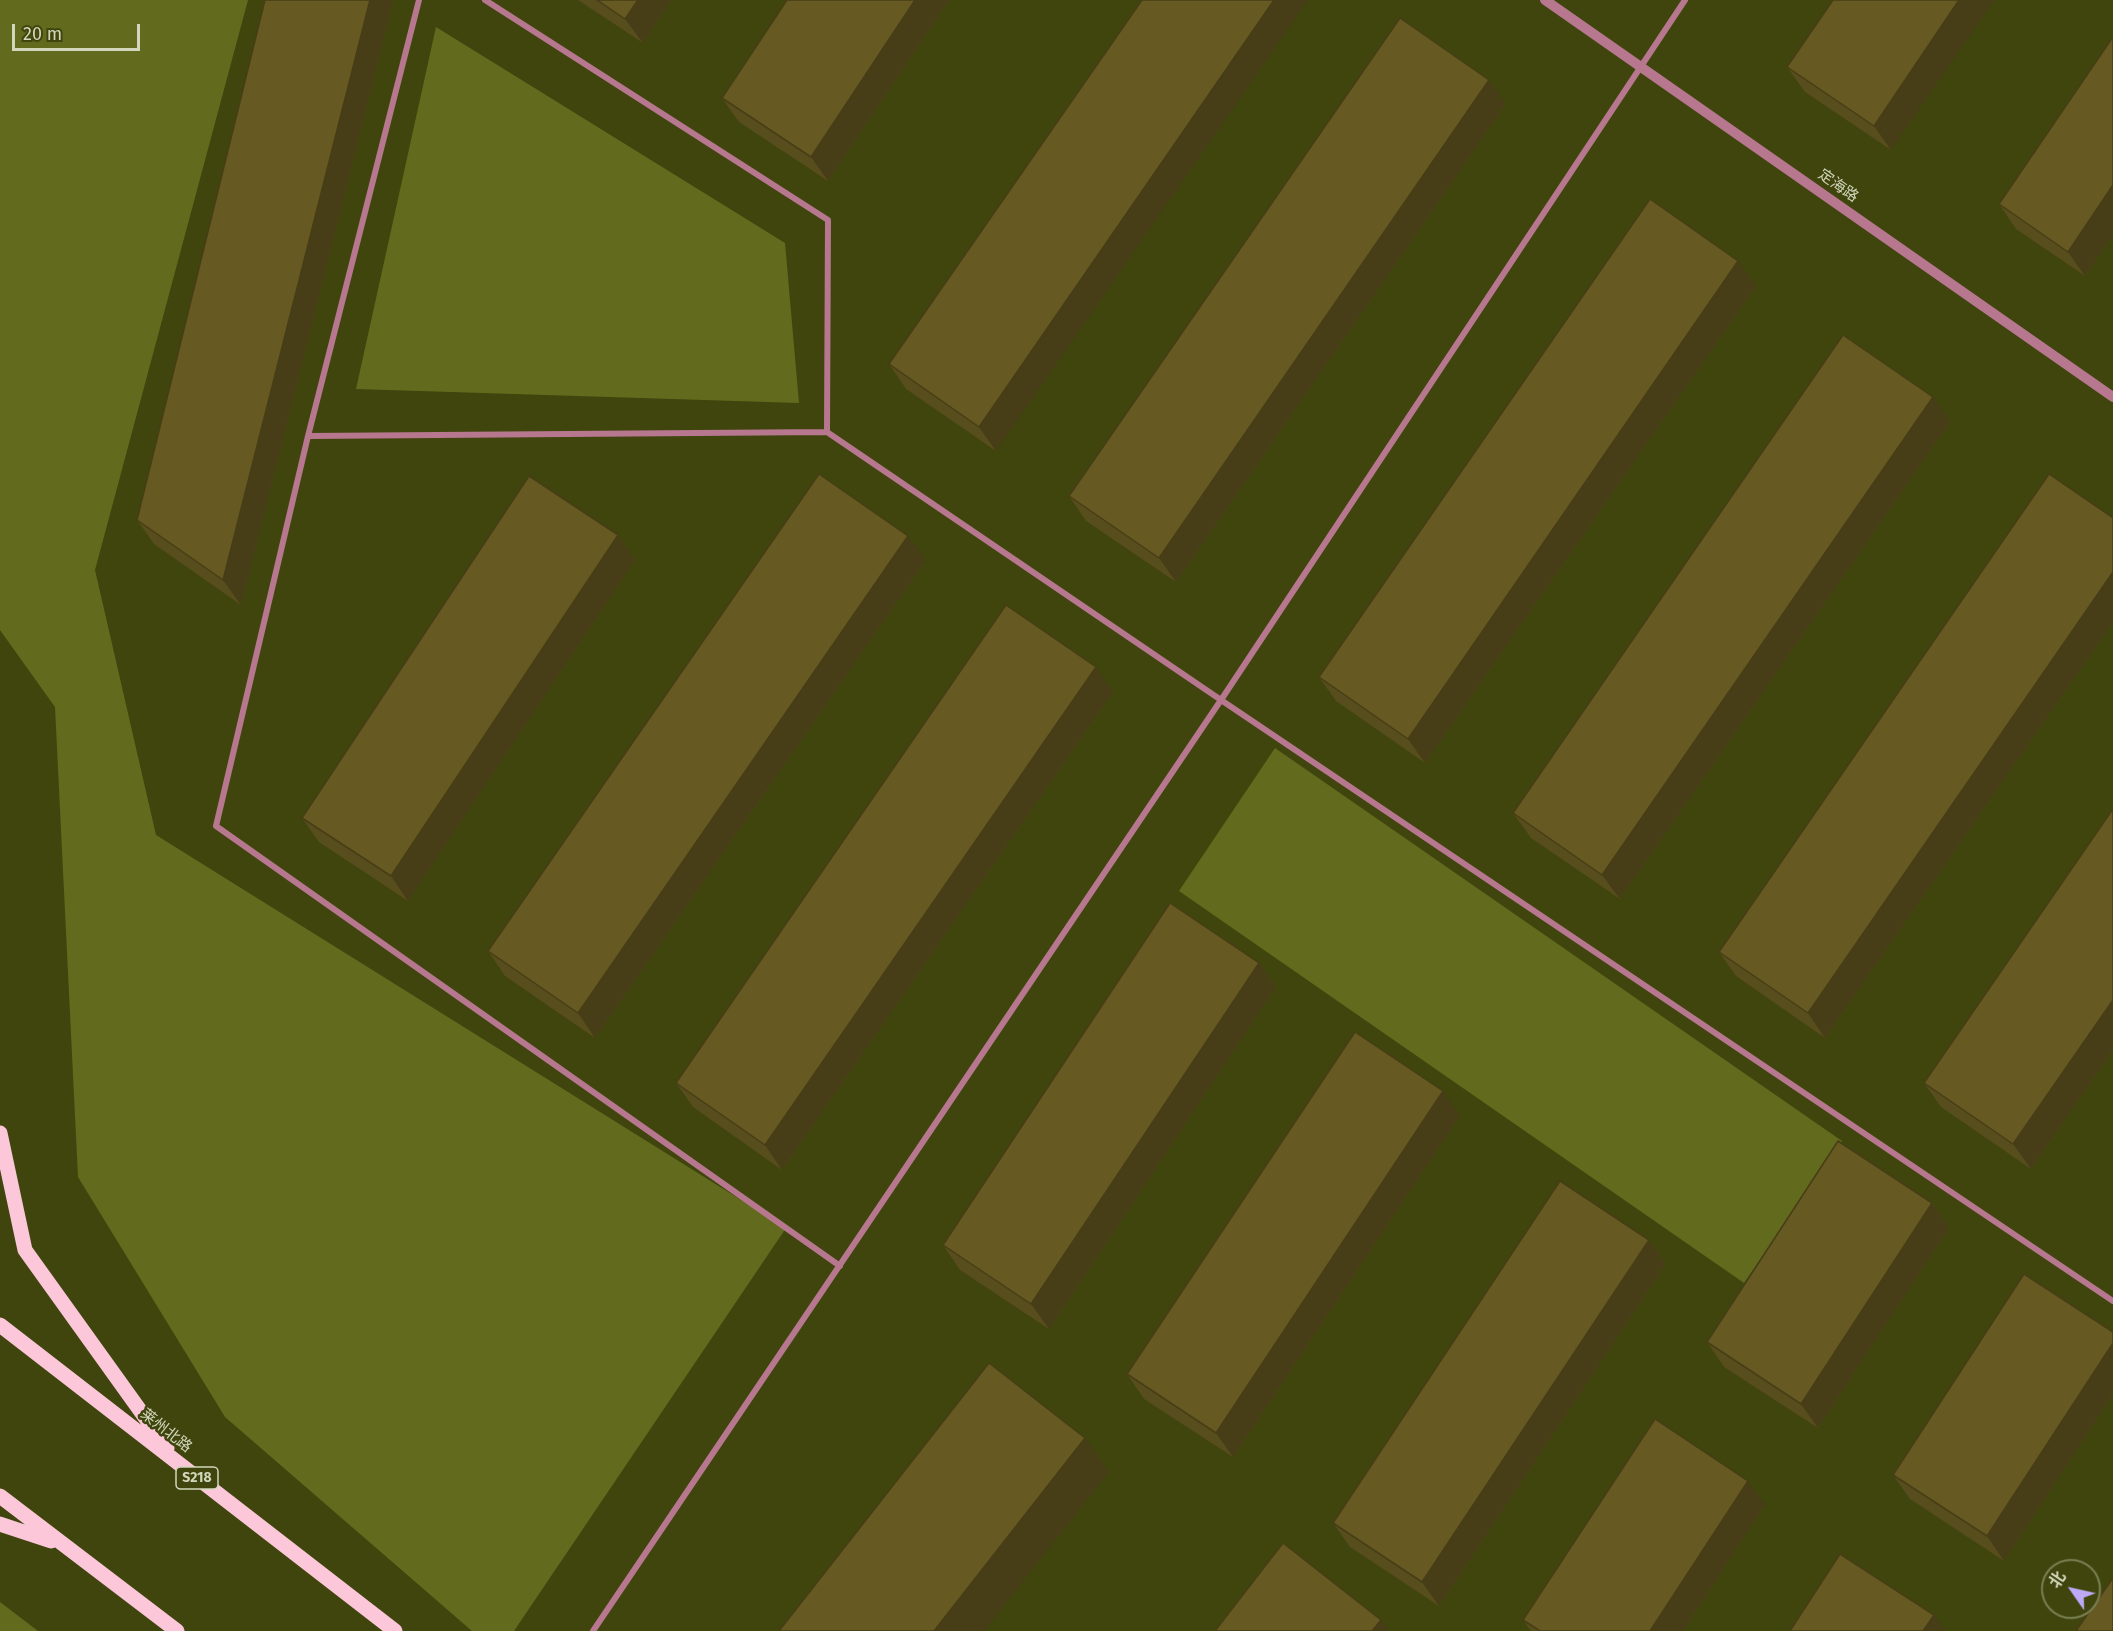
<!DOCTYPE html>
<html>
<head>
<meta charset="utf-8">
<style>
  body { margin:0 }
  #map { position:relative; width:2113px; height:1631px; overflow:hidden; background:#3f450d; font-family:"Fira Sans","Noto Sans SC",sans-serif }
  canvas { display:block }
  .north { position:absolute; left:2041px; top:1559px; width:60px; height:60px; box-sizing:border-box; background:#3f450d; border:2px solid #7a7f53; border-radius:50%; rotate:304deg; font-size:16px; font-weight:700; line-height:24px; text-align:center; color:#d2d7bb }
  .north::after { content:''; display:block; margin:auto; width:21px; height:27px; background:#bda9f5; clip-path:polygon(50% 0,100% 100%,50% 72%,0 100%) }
  .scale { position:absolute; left:12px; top:24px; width:128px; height:27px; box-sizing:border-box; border:3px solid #d2d7bb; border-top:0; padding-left:8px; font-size:18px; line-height:21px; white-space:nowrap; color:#d2d7bb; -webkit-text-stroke:4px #3f450d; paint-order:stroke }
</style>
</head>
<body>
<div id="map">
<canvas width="2113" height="1631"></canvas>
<div class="north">北</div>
<div class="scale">20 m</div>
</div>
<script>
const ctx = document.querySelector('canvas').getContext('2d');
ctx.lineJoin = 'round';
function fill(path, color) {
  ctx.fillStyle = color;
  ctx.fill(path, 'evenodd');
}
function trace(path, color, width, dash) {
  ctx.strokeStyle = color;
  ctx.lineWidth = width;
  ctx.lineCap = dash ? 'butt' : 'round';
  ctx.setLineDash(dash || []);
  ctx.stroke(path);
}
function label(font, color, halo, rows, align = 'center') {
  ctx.font = font + ' "Fira Sans","Noto Sans SC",sans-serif';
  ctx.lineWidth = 5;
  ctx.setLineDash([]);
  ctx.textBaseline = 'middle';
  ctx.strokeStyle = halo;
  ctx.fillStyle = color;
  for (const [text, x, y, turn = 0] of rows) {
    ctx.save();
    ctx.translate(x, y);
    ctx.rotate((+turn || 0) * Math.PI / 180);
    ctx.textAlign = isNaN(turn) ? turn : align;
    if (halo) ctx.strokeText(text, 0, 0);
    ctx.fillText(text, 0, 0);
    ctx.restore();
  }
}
fill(new Path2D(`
  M0,0H248L95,570L156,835L786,1228L514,1631H472L225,1417L78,1177L55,707L0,630Z
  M436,27L785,243L799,403L356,389Z
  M1275,748L1842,1141L1744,1283L1179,891Z
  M0,1602L38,1631H0Z`), '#626b1d');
trace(new Path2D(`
  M419,0L308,436L216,826L840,1266
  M485,0L828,220L827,432L1221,700L2113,1301
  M308,436L827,432
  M593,1631L1221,700L1685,0`), '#b6778f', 6);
trace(new Path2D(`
  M1545,0L2113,397`), '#b6778f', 10);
trace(new Path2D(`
  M0,1133L25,1250L167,1448
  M0,1325L395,1631
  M0,1496L177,1631
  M0,1524L51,1541`), '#fbc7d9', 15);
fill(new Path2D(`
  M265,0H391L393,2L241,605L154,544L137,520Z
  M578,0H671L643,43Z
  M787,0H949L828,181L739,122L722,98Z
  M1142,0L996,451L906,389L889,364Z
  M1833,0L1891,150L1805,92L1787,67Z
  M2113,37V235L2085,276L2016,229L1999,204Z
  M1506,104L1176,582L1086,521L1069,496Z
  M1756,286L1425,763L1336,701L1319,677Z
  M1950,422L1620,899L1531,838L1513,813Z
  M2113,518V622L1825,1038L1736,976L1719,952Z
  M618,535L635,560L408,901L319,842L302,818Z
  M926,560L595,1038L505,976L488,951Z
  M1113,692L782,1170L693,1107L676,1083Z
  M2113,809V1050L2031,1169L1941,1107L1924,1083Z
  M1259,963L1276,987L1049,1329L960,1270L943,1245Z
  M1460,1116L1233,1457L1144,1399L1127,1374Z
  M1932,1203L1949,1228L1818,1428L1724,1367L1707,1342Z
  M1649,1240L1666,1264L1439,1606L1350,1547L1333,1523Z
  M2113,1332V1394L2004,1561L1910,1499L1893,1475Z
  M1765,1505L1683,1631H1531L1523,1620Z`), '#584d1c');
fill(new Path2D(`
  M370,0H391L393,2L241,605L223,580Z
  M638,0H671L643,43L625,19Z
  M915,0H949L828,181L811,157Z
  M1274,0H1308L996,451L979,427Z
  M1959,0H1994L1891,150L1874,126Z
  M1489,80L1506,104L1176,582L1159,558Z
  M2113,185V235L2085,276L2068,252Z
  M1738,261L1756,286L1425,763L1408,739Z
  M1933,397L1950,422L1620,899L1602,875Z
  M618,535L635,560L408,901L391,876Z
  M908,536L926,560L595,1038L578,1013Z
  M2113,572V622L1825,1038L1808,1013Z
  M1096,667L1113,692L782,1170L765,1145Z
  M1259,963L1276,987L1049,1329L1031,1304Z
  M2113,1000V1050L2031,1169L2013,1144Z
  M1443,1091L1460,1116L1233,1457L1216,1433Z
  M1932,1203L1949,1228L1818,1428L1801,1404Z
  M1649,1240L1666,1264L1439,1606L1422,1582Z
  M2113,1343V1394L2004,1561L1987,1536Z
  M1085,1438L1109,1472L984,1631H934Z
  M1748,1481L1765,1505L1683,1631H1650Z
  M1934,1615L1945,1631H1923Z
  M1381,1620L1389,1631H1372Z`), '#473e17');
const building = new Path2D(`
  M265,0H370L223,580L137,520Z
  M597,0H638L625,19Z
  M787,0H915L811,157L722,98Z
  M1142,0H1274L979,427L889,364Z
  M1833,0H1959L1874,126L1787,67Z
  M1400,18L1489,80L1159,558L1069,496Z
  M2113,37V185L2068,252L1999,204Z
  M1650,199L1738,261L1408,739L1319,677Z
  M1843,335L1933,397L1602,875L1513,813Z
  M819,474L908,536L578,1013L488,951Z
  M2049,474L2113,518V572L1808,1013L1719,952Z
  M529,476L618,535L391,876L302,818Z
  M1006,605L1096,667L765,1145L676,1083Z
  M2113,809V1000L2013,1144L1924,1083Z
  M1170,903L1259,963L1031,1304L943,1245Z
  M1355,1032L1443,1091L1216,1433L1127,1374Z
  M1838,1141L1932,1203L1801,1404L1707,1342Z
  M1560,1181L1649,1240L1422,1582L1333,1523Z
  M2024,1274L2113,1332V1343L1987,1536L1893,1475Z
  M989,1363L1085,1438L934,1631H779Z
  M1655,1419L1748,1481L1650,1631H1540L1523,1620Z
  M1283,1543L1381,1620L1372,1631H1215Z
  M1840,1554L1934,1615L1923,1631H1790Z
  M2113,1578V1631H2076Z`);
fill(building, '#665921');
trace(building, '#473e17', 1.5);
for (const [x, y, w] of [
  [197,1478,42]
]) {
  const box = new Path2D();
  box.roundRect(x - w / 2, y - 11, w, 22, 4.5);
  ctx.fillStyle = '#3f450d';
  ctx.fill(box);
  trace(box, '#d2d7bb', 1.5);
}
label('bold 14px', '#d2d7bb', null, [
  ["S218",197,1478]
]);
label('15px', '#d2d7bb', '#3f450d', [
  ["定海路",1838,186,35],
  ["莱州北路",166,1431,38]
]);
</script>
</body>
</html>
